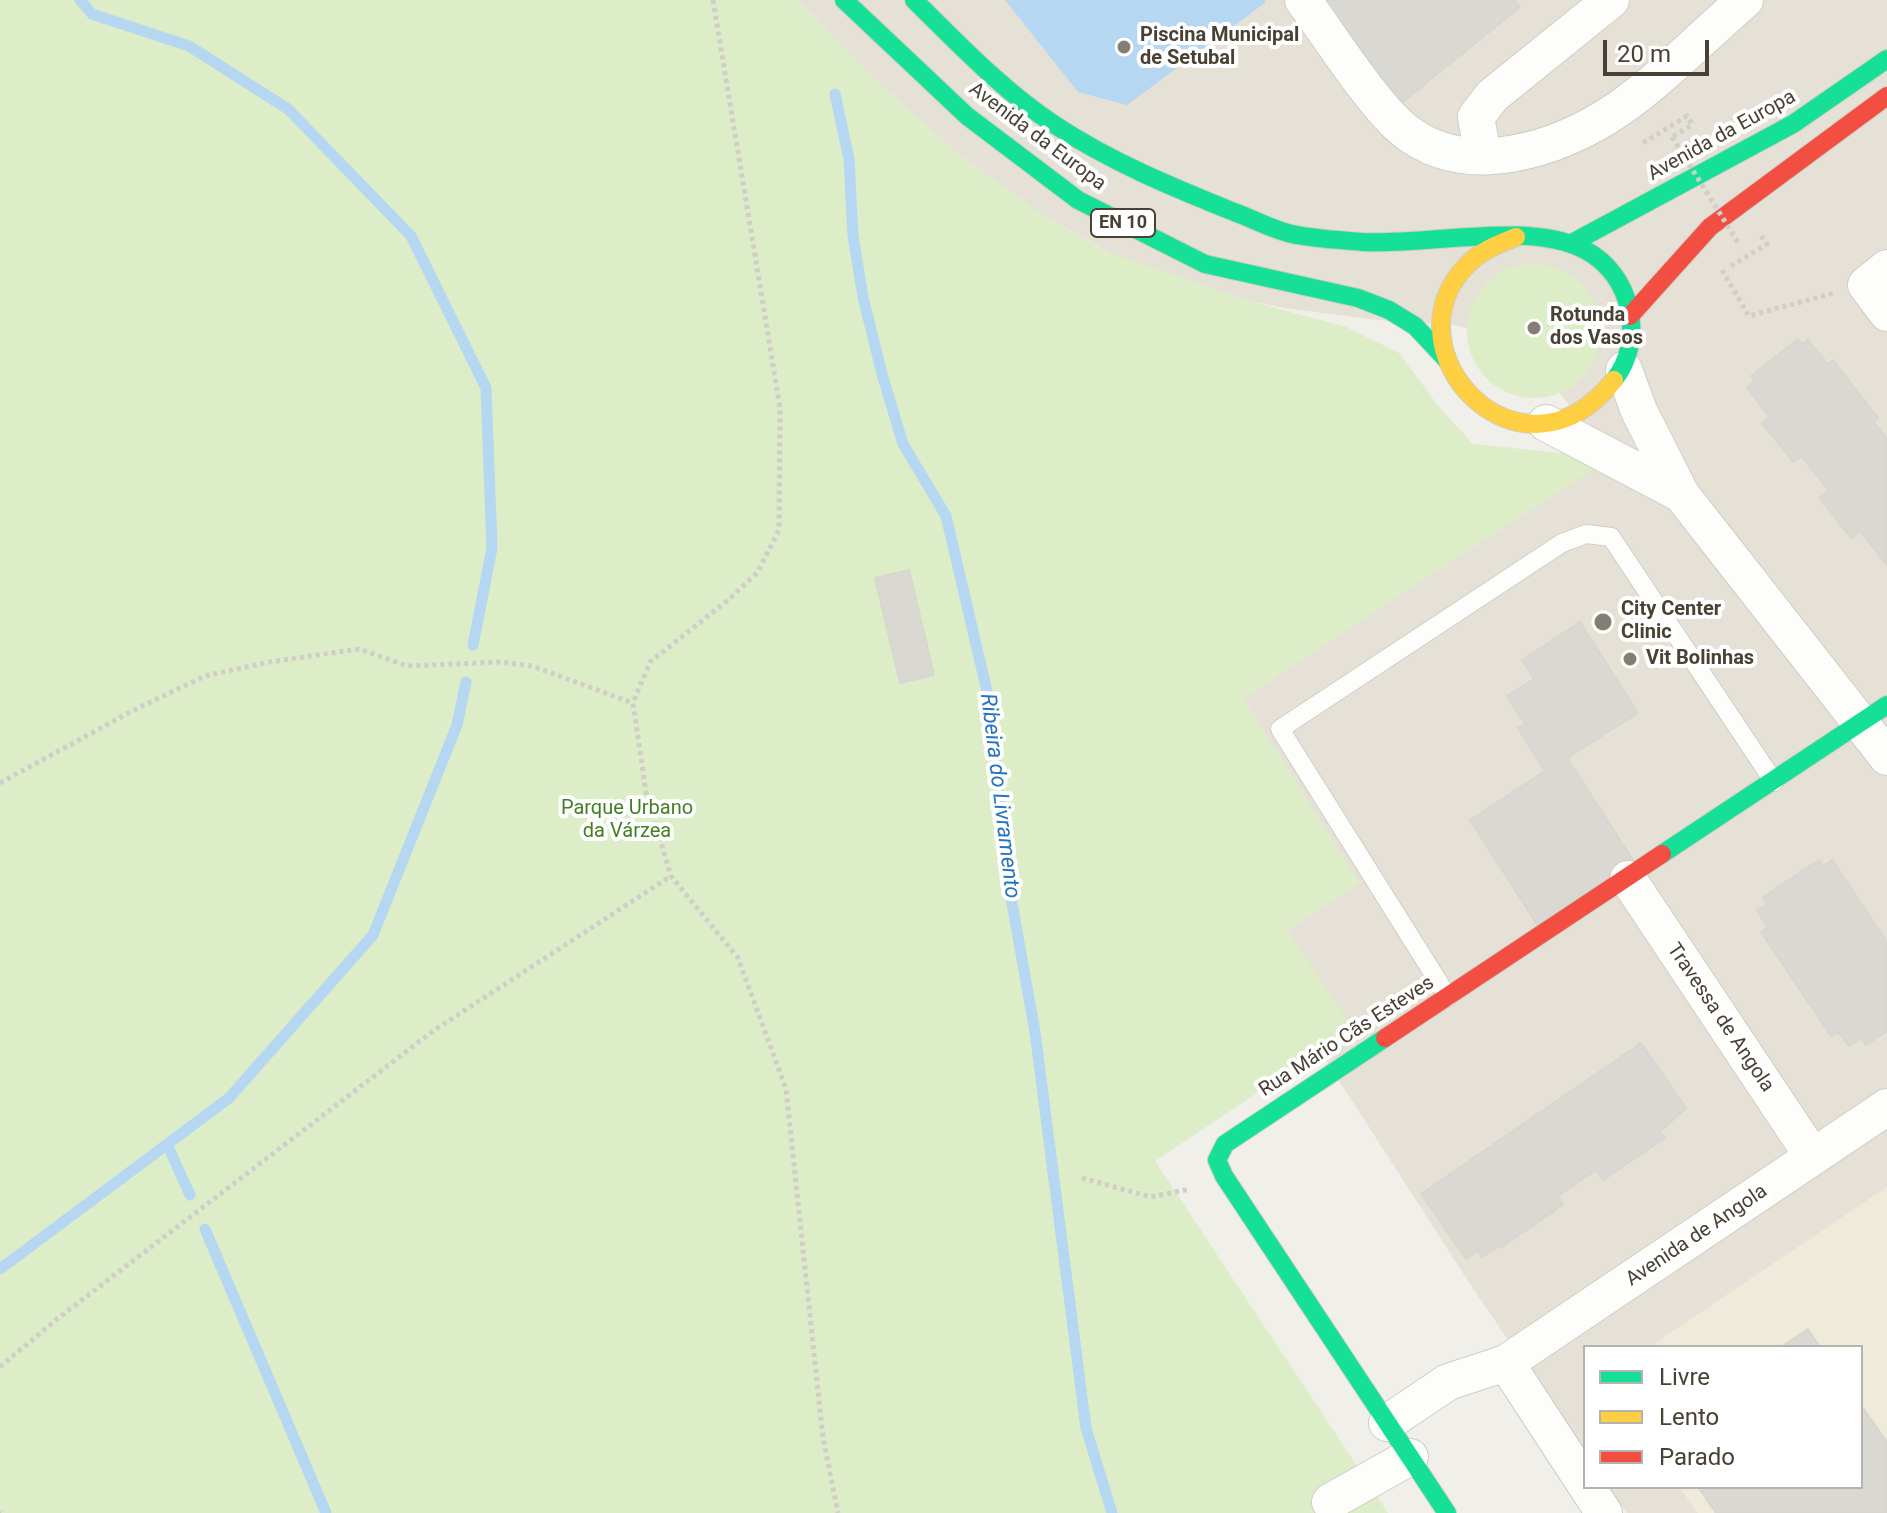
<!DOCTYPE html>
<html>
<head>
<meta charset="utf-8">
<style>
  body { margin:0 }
  #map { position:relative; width:1887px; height:1513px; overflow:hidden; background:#f0efea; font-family:Roboto,sans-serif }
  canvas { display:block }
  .legend { position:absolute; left:1583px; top:1345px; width:280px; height:144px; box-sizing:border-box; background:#fff; border:2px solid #b6b3ae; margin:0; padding:10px 14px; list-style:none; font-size:24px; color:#484134 }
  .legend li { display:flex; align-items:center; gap:16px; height:40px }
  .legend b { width:40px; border:2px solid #b6b3ae }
  .scale { position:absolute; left:1603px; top:40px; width:106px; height:36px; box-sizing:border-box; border:4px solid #484134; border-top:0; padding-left:10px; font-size:24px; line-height:28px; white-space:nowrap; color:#484134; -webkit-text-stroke:6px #fff; paint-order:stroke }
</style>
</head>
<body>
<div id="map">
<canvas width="1887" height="1513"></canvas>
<ul class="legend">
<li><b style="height:10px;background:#16e098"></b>Livre</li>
<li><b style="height:10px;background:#ffcf43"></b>Lento</li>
<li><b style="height:10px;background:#f24e42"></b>Parado</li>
</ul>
<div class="scale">20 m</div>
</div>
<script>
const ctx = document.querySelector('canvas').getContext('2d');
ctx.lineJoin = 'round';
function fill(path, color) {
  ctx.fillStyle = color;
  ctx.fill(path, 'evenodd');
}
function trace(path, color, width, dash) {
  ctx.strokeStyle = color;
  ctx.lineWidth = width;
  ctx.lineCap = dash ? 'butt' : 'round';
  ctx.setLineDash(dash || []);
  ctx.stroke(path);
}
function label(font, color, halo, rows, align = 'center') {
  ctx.font = font + ' Roboto,sans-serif';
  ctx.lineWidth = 8;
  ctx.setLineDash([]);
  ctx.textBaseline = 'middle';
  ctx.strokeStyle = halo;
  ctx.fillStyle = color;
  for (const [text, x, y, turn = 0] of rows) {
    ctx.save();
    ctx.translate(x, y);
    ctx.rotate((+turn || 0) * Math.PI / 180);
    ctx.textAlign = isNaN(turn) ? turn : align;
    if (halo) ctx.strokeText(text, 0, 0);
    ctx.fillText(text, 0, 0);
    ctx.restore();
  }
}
fill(new Path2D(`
  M797,0H1887V1513H1627L1608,1487H1861V1347H1585V1453L1470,1284L1320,1051L1352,1029L1287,930L1359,883L1243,698L1610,457L1551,382L1478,331L1450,324L1394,322L1284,308L1205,292L1116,256L1038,212L956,152L877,82Z`), '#e5e1d6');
fill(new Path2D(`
  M1887,1187V1513H1698L1679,1487H1861V1347H1649Z`), '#efebdb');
fill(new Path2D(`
  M0,0H797L877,82L956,152L1038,212L1106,251L1242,299L1346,327L1399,353L1439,407L1473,444L1610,458L1243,698L1359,883L1287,930L1353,1029L1155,1161L1388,1513H0Z
  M1467 331a67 67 0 1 1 134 0a67 67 0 1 1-134 0Z`), '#dcedc7');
fill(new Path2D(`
  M1005,0H1265L1266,2L1127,105L1078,92Z`), '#b6d7f2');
trace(new Path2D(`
  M80,0L92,14L189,46L288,109L411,236L486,388L492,548L473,645
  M835,94L849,159L853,236L863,297L882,374L903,444L946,516L990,704L1005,864L1035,1032L1086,1428L1112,1513
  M167,1144L190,1195
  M205,1229L326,1513
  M0,1269L229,1098L373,935L457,725L466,682`), '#b6d7f2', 11);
const building = new Path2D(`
  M1316,0H1514L1520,7L1400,104Z
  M1798,339L1802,344L1808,340L1828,364L1833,360L1878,418L1874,422L1887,439V565L1860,531L1851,538L1820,498L1829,491L1801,456L1793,462L1762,423L1770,417L1747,388L1755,381L1751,376Z
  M909,570L934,675L900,683L875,578Z
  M1580,622L1638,713L1567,758L1635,863L1538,926L1470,820L1545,771L1518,728L1525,724L1507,696L1534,679L1522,660Z
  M1819,860L1823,866L1832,860L1887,942V1031L1866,1045L1861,1038L1849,1046L1838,1032L1831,1036L1761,932L1768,927L1757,911L1767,904L1763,897Z
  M1641,1043L1686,1108L1660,1132L1665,1138L1603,1180L1596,1170L1558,1196L1563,1205L1500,1248L1499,1246L1482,1257L1478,1251L1466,1259L1421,1194Z
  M1808,1329L1820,1347H1781Z
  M1861,1405L1887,1442V1513H1716L1698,1487H1861Z`);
fill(building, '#dad8d2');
trace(building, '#d9d6cf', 2);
const lane = new Path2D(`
  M1448,997L1280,729L1562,543L1586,534L1611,537L1774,782`);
const street = new Path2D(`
  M1303,0C1329,35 1373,105 1404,130C1467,181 1560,149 1620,108C1664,77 1704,35 1745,0
  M1483,156L1476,117L1492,96L1611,0
  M1887,268L1866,285L1887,313
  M1624,370L1639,411L1681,494L1887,757
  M1546,423L1681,494
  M1628,879L1813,1157
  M1506,1363L1585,1484
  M1387,1423L1448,1382L1506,1363L1887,1107
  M1587,1487L1604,1513
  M1330,1502L1410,1457`);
const fast = new Path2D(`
  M844,0L967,116L1078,200L1205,264L1358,298L1389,310L1415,326L1446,359
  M914,0C958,43 1003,91 1055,125C1111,162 1172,187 1234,212C1254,219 1276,232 1297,235C1318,239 1341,240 1363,242C1429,246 1527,220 1585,250C1632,274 1646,340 1614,380
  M1572,243L1793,124L1887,59
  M1662,854L1887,705
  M1385,1038L1225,1144L1217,1160L1224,1176L1447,1513`);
const slow = new Path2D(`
  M1516,237C1499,244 1482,250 1468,264C1382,350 1521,498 1614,380`);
const jam = new Path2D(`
  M1630,316L1710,227L1887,96
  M1385,1038L1662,854`);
trace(lane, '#cfcdc7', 20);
trace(street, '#cfcdc7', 38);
trace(fast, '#d0cdc0', 20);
trace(slow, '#d0cdc0', 20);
trace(jam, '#d0cdc0', 20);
trace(new Path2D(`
  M713,0L780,408L779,530L757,573L727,601L650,662L633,703L646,792L671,876L738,958L786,1089L823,1438L838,1513
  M1643,143L1687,116L1692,125L1672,137
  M1731,266L1767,244L1760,235
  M1722,270L1749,316L1834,293
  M0,783L132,711L205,676L269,662L359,649L407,666L501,662L532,666L633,703
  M1082,1178L1151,1197L1190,1189
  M0,1367L57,1319L433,1031L671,876
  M0,1512L1,1513`), '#d1cec9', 5, [4, 4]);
trace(lane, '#fdfdfc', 18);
trace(street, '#fdfdfc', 36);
trace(fast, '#16e098', 18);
trace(slow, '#ffcf43', 18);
trace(jam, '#f24e42', 18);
trace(new Path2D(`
  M1672,137L1739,244`), '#d1cec9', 5, [4, 4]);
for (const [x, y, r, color] of [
  [1124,47,8,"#837e74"],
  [1534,328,8,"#837e74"],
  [1603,622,10,"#837e74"],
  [1630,659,8,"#837e74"]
]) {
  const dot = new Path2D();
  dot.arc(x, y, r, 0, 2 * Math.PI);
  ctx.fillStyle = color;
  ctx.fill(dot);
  trace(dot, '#fff', 3);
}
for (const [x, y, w] of [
  [1123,223,64]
]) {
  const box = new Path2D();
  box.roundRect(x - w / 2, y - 14, w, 28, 6);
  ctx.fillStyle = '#fff';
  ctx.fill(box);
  trace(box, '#484134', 2);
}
label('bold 18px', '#484134', null, [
  ["EN 10",1123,223]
]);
label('bold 20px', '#484134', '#fff', [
  ["Piscina Municipal",1140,36],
  ["de Setubal",1140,59],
  ["Rotunda",1550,316],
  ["dos Vasos",1550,339],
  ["City Center",1621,610],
  ["Clinic",1621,633],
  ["Vit Bolinhas",1646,659]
], 'left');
label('20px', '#484134', '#fff', [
  ["Avenida da Europa",1722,136,-29],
  ["Avenida da Europa",1037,137,37],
  ["Travessa de Angola",1720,1018,56],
  ["Rua Mário Cãs Esteves",1347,1037,-33],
  ["Avenida de Angola",1697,1236,-34]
]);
label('20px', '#417f22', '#fff', [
  ["Parque Urbano",627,809],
  ["da Várzea",627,832]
]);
label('italic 22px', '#2475bd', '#fff', [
  ["Ribeira do Livramento",999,796,83]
]);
</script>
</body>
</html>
